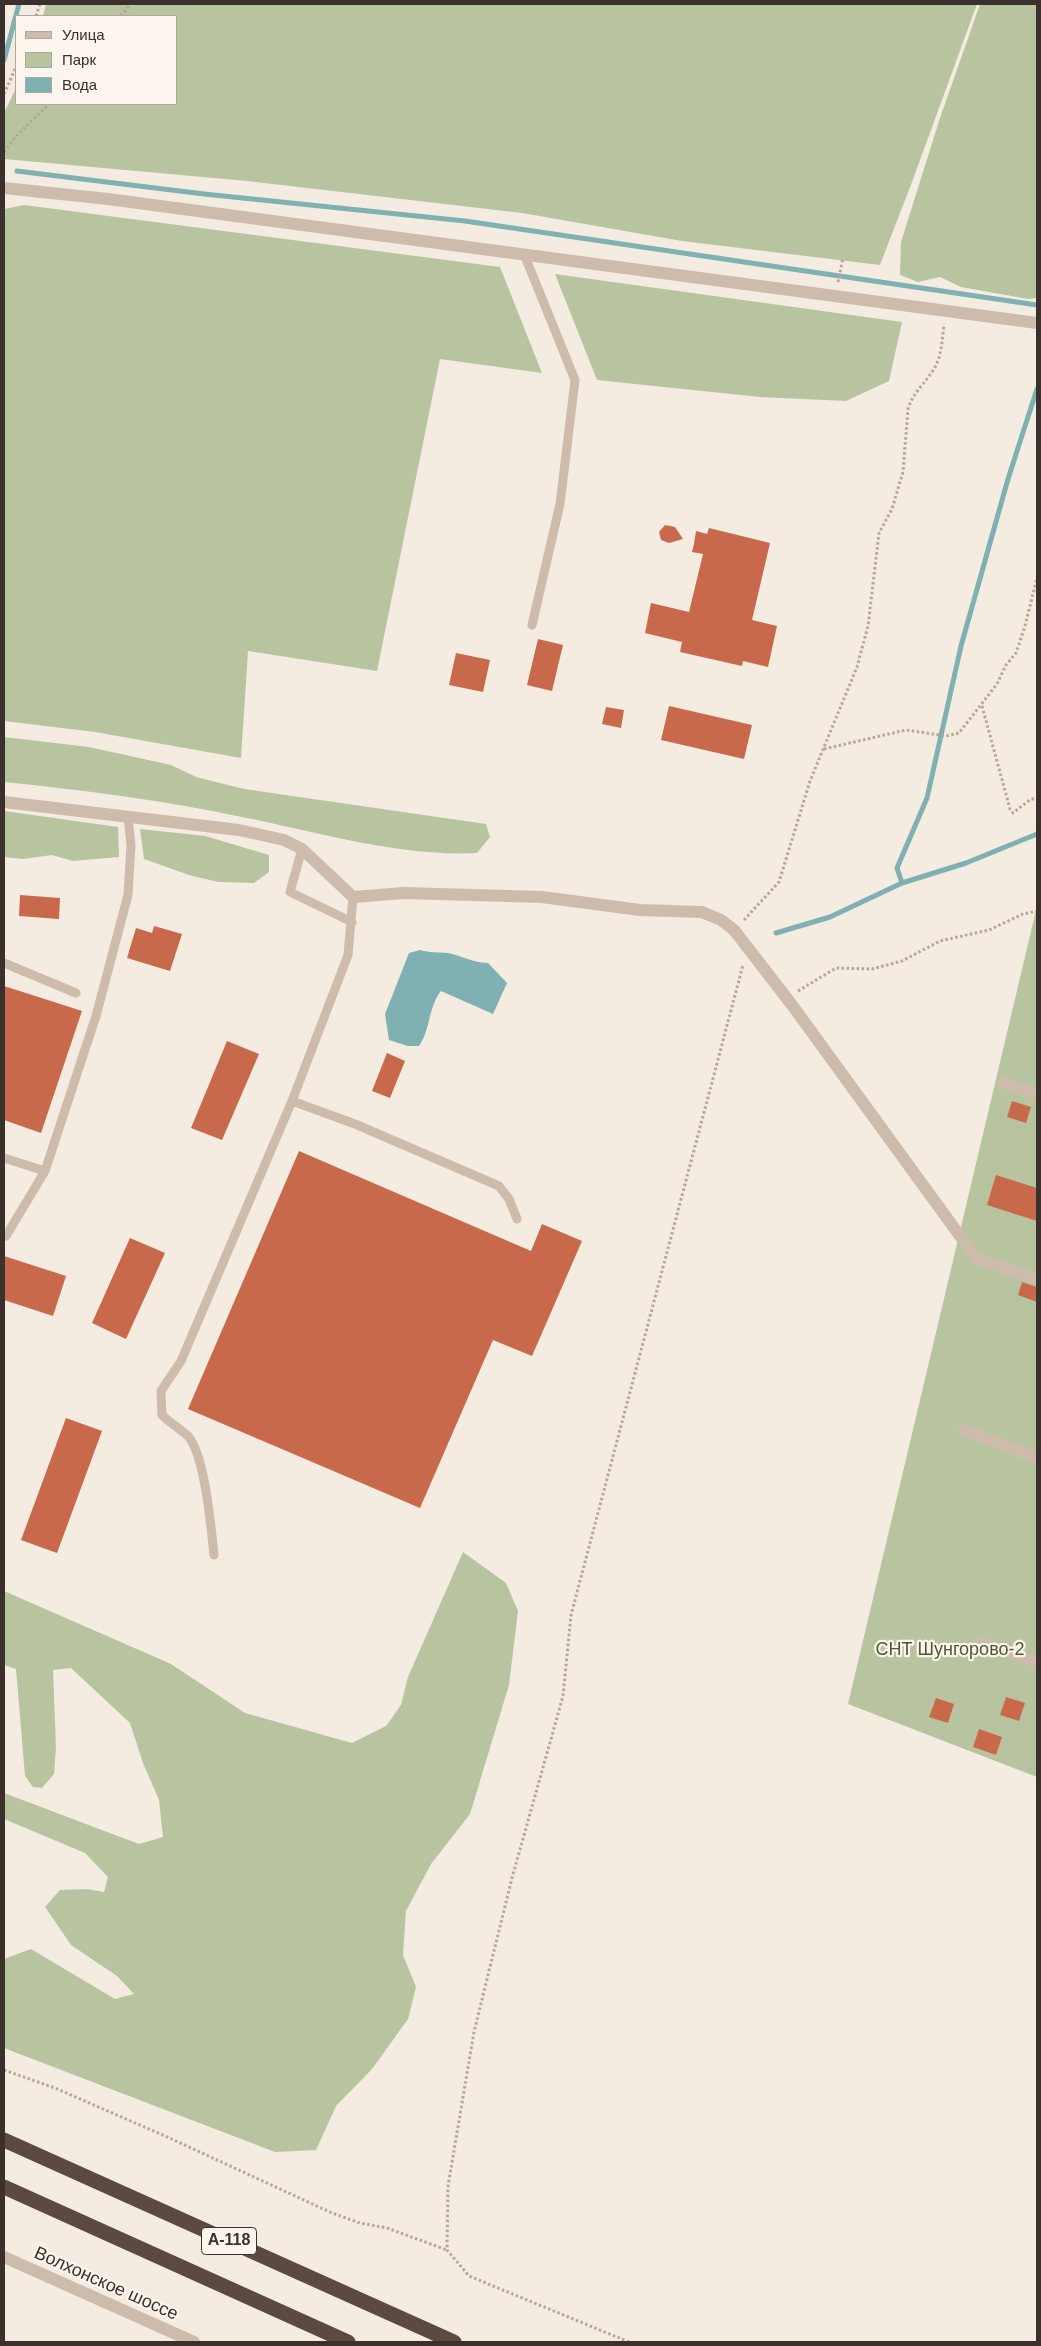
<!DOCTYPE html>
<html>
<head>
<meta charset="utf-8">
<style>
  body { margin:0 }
  #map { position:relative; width:1041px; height:2346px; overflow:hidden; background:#f4ebe1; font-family:Helvetica,sans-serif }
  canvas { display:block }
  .frame { position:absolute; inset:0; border:5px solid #3b302b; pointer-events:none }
  .legend { position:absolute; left:15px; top:15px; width:162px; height:90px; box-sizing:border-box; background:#fbf5ee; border:1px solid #aea6a0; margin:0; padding:6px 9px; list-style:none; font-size:15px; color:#3b302b }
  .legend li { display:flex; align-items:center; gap:10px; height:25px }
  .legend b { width:25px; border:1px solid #aea6a0 }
</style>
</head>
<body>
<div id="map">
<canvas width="1041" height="2346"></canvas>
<div class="frame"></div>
<ul class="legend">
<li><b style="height:6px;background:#cdbbac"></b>Улица</li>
<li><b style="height:14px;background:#b8c4a0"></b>Парк</li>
<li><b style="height:14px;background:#7fb0b2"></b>Вода</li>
</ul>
</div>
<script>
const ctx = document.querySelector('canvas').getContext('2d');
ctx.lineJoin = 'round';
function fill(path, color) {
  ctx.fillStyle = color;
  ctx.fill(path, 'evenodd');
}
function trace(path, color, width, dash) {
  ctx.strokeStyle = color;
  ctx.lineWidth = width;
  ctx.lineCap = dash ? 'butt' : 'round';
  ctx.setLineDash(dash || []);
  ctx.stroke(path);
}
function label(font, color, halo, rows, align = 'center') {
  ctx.font = font + ' Helvetica,sans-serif';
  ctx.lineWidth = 4.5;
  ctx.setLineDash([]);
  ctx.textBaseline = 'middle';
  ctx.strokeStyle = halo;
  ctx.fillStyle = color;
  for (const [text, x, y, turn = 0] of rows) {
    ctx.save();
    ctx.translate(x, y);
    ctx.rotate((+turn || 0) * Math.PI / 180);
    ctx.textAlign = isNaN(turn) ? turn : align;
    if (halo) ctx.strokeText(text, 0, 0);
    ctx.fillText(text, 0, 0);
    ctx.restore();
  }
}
fill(new Path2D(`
  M46,4H977L912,182L880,265L682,241L522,213L247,181L4,159V113L16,88V104H176V16H43Z
  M980,4H1037V298L1028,299L961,287L940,277L918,282L900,275L901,242L940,118Z
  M24,205L500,267L542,373L440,359L377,671L248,651L241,758L95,732L4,721V209Z
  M555,274L902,322L889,381L846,401L760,397L597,380Z
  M4,737L89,747L171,765L196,777L244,789L486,824L490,837L477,853C397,857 315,831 237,816C160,800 82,790 4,782Z
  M4,811L118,827L119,857L73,861L52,855L23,859L4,857Z
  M140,829L205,836L269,855V872L254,883L219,882L192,876L144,859Z
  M1037,906V1777L848,1704Z
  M463,1552L506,1583L518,1611L509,1685L470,1814L431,1864L406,1911L403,1955L416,1987L408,2019L372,2069L336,2106L316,2150L275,2152L4,2048V1959L31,1949L115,1999L134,1994L117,1976L71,1945L45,1907L60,1890L87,1889L104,1892L108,1877L85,1853L4,1819V1793L139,1844L163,1837L159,1800L143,1763L130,1723L71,1668L53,1670L56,1747L54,1774L42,1788L33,1787L25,1776L16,1669L4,1665V1591L171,1664L245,1713L352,1743L386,1726L401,1705L408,1677Z`), '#b8c4a0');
fill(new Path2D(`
  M420,950C430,953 438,952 448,953C463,956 470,962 488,963L507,983L493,1014L441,991C428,1007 431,1029 419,1046H408L389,1040L385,1014L409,953Z`), '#7fb0b2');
trace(new Path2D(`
  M4,60L19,4
  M17,171L204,194L465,221L1037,305
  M902,883L897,868L927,798L961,646L1008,479L1037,389
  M776,933L830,917L902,883L966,863L1037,834`), '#7fb0b2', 5);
fill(new Path2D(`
  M665,525L675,527L683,539L669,543L661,540L659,532Z
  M709,528L770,543L752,620L777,626L768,667L743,661L742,666L680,652L682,642L645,633L651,603L689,612L703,554L692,552L694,544L696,531L707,534Z
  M538,639L563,645L552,691L527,685Z
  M456,653L490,660L483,692L449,685Z
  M669,706L752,725L744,759L661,740Z
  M606,707L624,710L621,728L602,724Z
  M20,895L60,898L59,919L19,916Z
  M154,926L182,934L170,971L127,958L136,928L152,933Z
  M4,986L82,1011L41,1133L4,1120Z
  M227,1041L259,1054L222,1140L191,1128Z
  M387,1053L405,1061L390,1098L372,1091Z
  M1012,1101L1031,1107L1026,1123L1007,1117Z
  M299,1151L531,1251L542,1224L582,1241L532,1356L493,1340L420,1508L188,1409Z
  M996,1175L1037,1188V1221L987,1205Z
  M130,1238L165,1253L126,1339L92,1323Z
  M4,1256L66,1276L53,1316L4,1300Z
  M1022,1282L1037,1287V1302L1018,1295Z
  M66,1418L102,1431L57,1553L21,1540Z
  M1006,1697L1025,1703L1019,1721L1000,1715Z
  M936,1698L954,1704L948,1723L929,1717Z
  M979,1729L1002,1737L996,1755L973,1747Z`), '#c8694b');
trace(new Path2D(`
  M36,16L40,4
  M121,16L130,4
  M4,94L16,67
  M4,152L17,135L49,104
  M838,282L843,258
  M982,706L1010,809L1013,813L1031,799H1037
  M824,749L906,730L946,736L959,733L997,684L1006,665L1016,653L1025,626L1037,578
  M744,920L779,882L810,781L857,667L868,626L879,533L892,509L903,472L908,409C912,394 926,382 934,369C942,355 942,340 944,324
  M798,991L836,968L872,969L902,961L940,941L989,930L1023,914L1037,911
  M4,2070L55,2088L163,2135L332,2213L360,2223L387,2228L447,2250
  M629,2342L469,2276L447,2250L448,2186L474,2032L512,1878L563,1696L571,1615L743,965`), '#b9a596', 3, [2.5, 2.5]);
trace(new Path2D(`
  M524,254L575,380L560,504L532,625
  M302,849L290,892L352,922
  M4,963L76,993
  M292,1101L355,1124L499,1186L509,1199L517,1219
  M4,1158L45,1171
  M4,1235L6,1236L45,1171L96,1016L128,895L131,845L128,817
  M214,1555C211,1528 205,1453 187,1435C179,1428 170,1423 162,1415L161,1391L181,1361L292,1101L348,955L353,897`), '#cdbbac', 9);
trace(new Path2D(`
  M4,188L108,199L1037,323
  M4,802L239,830L284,840L302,849L353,897L404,893L542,897L640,910L702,912L721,920L734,930L792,1005L976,1258L1037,1279
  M1004,1083L1037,1094
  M964,1430L1037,1458
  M980,1642L1037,1662
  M4,2257L194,2342`), '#cdbbac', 12);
trace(new Path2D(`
  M4,2140L454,2342
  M4,2187L348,2342`), '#5c4a42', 15);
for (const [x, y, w] of [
  [229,2241,55]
]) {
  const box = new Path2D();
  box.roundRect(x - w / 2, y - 13.5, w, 27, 4);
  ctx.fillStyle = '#fbf5ee';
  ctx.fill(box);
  trace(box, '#3b302b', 1);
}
label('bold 16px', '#3b302b', null, [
  ["А-118",229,2241]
]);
label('18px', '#4a5a2e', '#fbf5ee', [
  ["СНТ Шунгорово-2",950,1650]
]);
label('18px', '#3b302b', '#fbf5ee', [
  ["Волхонское шоссе",106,2284,24]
]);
</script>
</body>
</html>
